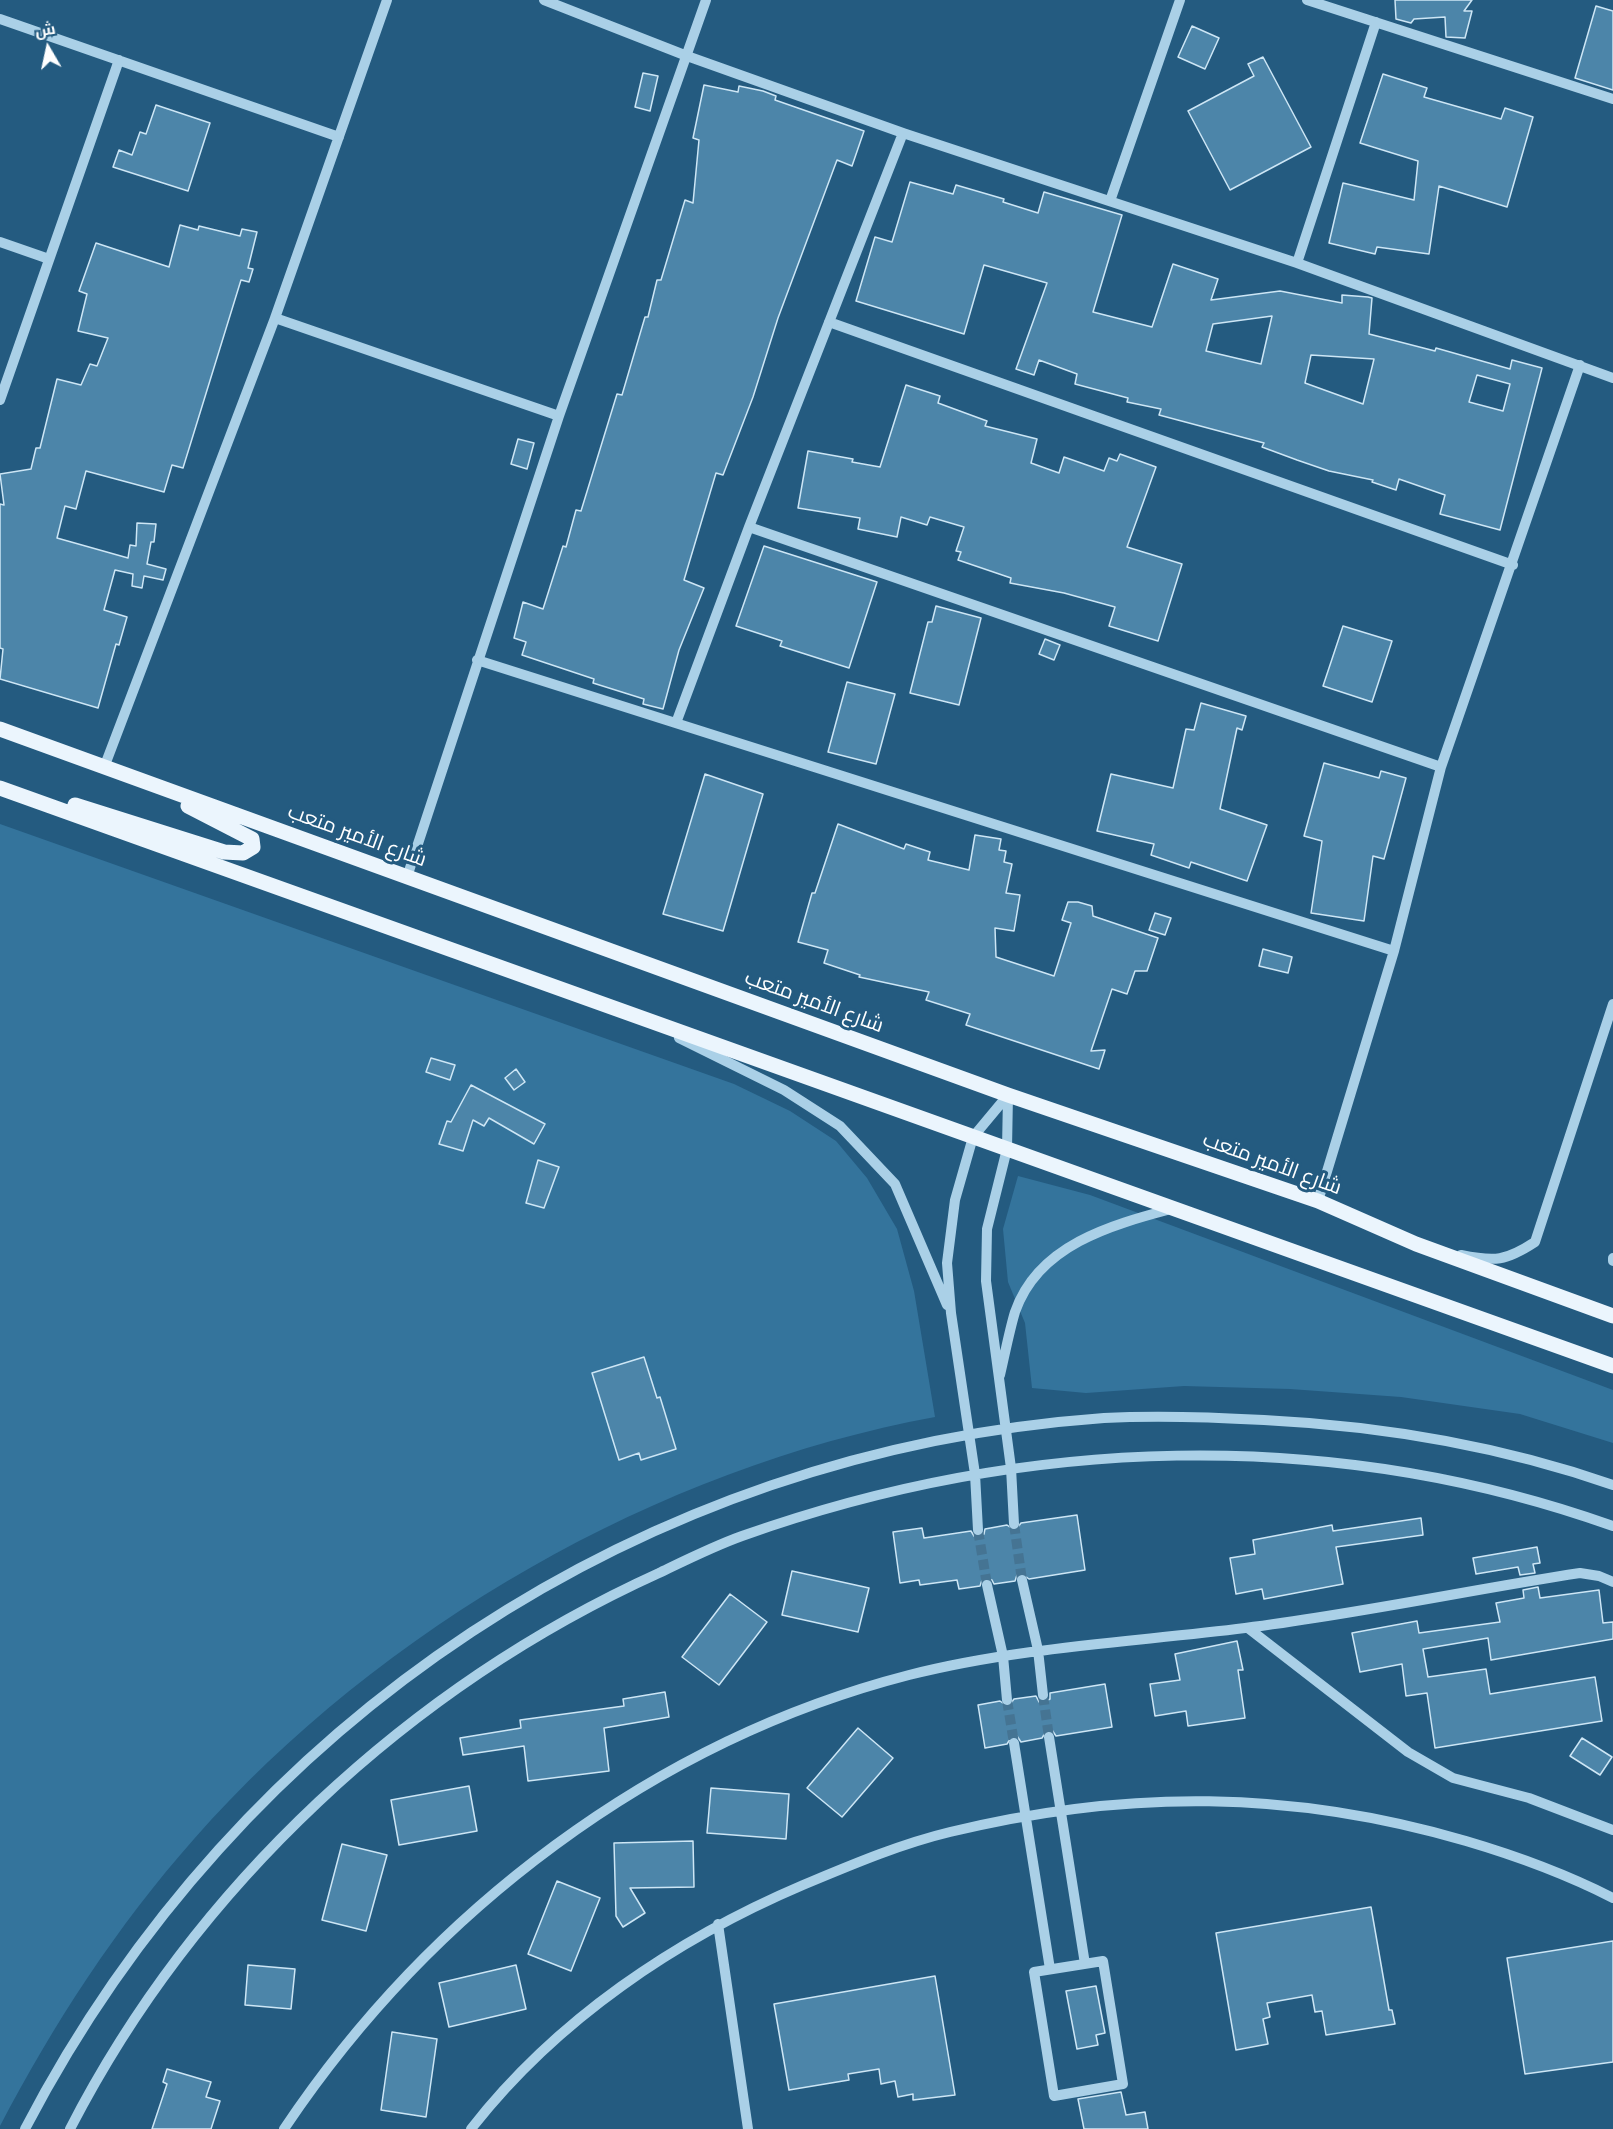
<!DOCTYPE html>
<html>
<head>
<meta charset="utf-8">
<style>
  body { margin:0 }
  #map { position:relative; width:1613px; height:2129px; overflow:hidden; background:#245b80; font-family:"Fira Sans Condensed",Cairo,sans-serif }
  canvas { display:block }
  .north { position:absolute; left:18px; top:18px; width:60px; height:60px; -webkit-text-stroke:4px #245b80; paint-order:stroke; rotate:351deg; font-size:16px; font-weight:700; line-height:24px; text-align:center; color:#fff }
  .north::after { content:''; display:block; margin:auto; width:21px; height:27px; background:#fff; clip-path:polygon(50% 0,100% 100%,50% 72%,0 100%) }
</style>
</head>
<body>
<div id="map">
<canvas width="1613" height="2129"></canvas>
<div class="north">ش</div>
</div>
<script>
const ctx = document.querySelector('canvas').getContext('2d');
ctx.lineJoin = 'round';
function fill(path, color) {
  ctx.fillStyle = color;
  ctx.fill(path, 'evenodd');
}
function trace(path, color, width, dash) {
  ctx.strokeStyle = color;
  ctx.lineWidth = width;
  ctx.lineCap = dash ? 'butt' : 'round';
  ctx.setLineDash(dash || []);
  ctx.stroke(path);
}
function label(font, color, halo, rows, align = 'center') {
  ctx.font = font + ' "Fira Sans Condensed",Cairo,sans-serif';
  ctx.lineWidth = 6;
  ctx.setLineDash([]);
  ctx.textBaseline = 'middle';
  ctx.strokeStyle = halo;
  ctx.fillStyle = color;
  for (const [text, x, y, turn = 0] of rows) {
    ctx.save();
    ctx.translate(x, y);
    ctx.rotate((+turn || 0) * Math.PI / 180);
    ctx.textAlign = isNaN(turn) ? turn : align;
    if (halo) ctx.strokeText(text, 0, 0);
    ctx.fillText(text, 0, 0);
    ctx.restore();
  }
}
fill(new Path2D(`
  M0,824L734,1084L790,1111L836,1141L867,1178L897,1229L914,1291L935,1417C657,1468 381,1627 194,1839C117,1926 54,2023 0,2126Z
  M1018,1176L1090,1195L1613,1390V1443L1520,1414L1401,1397L1290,1389L1184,1386L1086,1393L1032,1388L1025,1323L1008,1282L1003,1229Z`), '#34749c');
const building = new Path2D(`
  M1395,0H1472L1464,11H1472L1465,38L1446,37L1445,17L1414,19L1411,23L1396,19Z
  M1596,6L1613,11V90L1575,78Z
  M1192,26L1219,38L1205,69L1178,57Z
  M1263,57L1311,147L1230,190L1188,111L1254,76L1248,64Z
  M643,73L658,76L650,111L635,107Z
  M1383,74L1427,88L1424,97L1501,119L1505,108L1533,117L1507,207L1439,186L1429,254L1377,247L1375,254L1329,243L1343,183L1414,200L1418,161L1360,143Z
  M704,85L738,92L739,86L763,91L776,96L775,100L864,131L852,166L837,160L778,318L753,397L723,475L716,473L684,580L704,588L679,650L663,709L643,704L644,699L593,683L594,679L522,655L526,642L514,638L523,602L543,609L563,546L566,547L576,510L581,511L617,394L622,395L645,317H648L657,280H661L685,200L693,203L699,140L693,138Z
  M156,105L210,123L188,191L113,167L119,150L132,155L140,132L146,134Z
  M910,182L953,194L956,185L1004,199L1003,202L1038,213L1044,192L1122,215L1093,312L1152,327L1173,264L1218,279L1211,300L1280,291L1342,303V295L1368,297L1372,298L1369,334L1435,351L1436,348L1510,369L1512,360L1542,368L1500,530L1440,514L1445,495L1399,479L1396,490L1372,482L1373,480L1329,471L1297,460L1262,447L1264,443L1159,415L1161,409L1127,402L1128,398L1075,384L1077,374L1039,360L1034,375L1016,369L1047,283L984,265L964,334L856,301L875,237L892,242ZM1272,316L1261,364L1206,351L1213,324ZM1311,355L1374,359L1363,404L1305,383ZM1477,375L1510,384L1503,411L1469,402Z
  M180,225L198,230L199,226L240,236L242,229L257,232L248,268L253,269L249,282L241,280L183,468L172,465L164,492L86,471L76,509L65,506L57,538L128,558L130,545L136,546L137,523L156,524L154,542H151L147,564L166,569L163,580L144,576L142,588L132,586L133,574L115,570L104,610L127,617L119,645L116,644L98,708L0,679L3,649L0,648V504L4,505L0,474L31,469L36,448H40L57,379L81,385L90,364L97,366L108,338L78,331L87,294L79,291L96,243L169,267Z
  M906,385L940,396L938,403L987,421L985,426L1037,439L1031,463L1059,473L1064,457L1104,471L1109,458L1117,461L1120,454L1156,467L1127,547L1182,564L1158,641L1109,626L1115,607L1064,593L1010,583L1011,578L958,560L961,552L956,551L964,527L930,517L927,525L901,517L897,537L858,529L860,518L798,508L808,451L853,459L852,462L880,467Z
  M518,439L534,443L527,469L511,464Z
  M764,546L877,582L849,668L780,646L782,641L736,626Z
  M936,606L981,618L959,705L910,693L928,622H932Z
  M1343,626L1392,641L1372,702L1323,686Z
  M1045,639L1060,645L1054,660L1039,654Z
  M847,682L895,694L876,764L828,752Z
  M1201,703L1246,716L1242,730L1237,728L1220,809L1267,825L1247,881L1191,862L1189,868L1151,855L1154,844L1097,831L1111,774L1173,788L1186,729L1194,730Z
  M1324,763L1379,778L1381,771L1406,778L1384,859L1373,856L1364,921L1311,913L1322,841L1304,836Z
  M705,774L763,794L723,931L663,914Z
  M838,824L904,849L906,844L930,852L928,860L969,870L975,835L1001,839L999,850L1006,851L1004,862L1012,864L1006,893L1020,895L1014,931L995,928L996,957L1054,976L1071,923L1062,920L1068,902H1078L1092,906L1093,916L1158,938L1147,971H1135L1127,994L1112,989L1091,1051L1105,1050L1099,1069L966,1025L970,1014L926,1000L929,992L859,977L860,975L824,963L828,950L798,942L812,893H815Z
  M1155,913L1171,918L1165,935L1149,930Z
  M1263,949L1292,957L1288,973L1259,966Z
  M431,1058L455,1065L450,1080L426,1072Z
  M516,1069L525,1082L514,1090L505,1078Z
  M471,1085L545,1124L534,1144L489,1118L484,1126L473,1120L463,1151L439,1144L447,1121L451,1122Z
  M538,1160L559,1167L544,1208L526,1203Z
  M644,1357L657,1398L660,1397L676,1449L641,1460L639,1453L619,1460L592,1373Z
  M1077,1515L1085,1570L1029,1579L1021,1573L1017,1575L1015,1581L994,1584L992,1580L986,1578L982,1580L980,1586L959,1589L957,1580L920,1585L919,1580L900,1583L893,1532L922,1528L924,1538L971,1531L974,1536L979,1537L984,1534L985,1529L1007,1525L1015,1531L1021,1523Z
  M1421,1518L1423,1535L1336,1547L1343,1584L1264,1599L1262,1589L1236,1594L1230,1558L1255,1554L1253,1540L1332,1525L1333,1531Z
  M1537,1547L1540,1563L1533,1564L1535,1573L1520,1575L1518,1567L1476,1574L1473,1558Z
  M792,1571L869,1588L858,1632L782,1615Z
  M1538,1587L1540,1598L1599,1590L1603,1623L1613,1622V1639L1491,1660L1488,1638L1423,1649L1428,1677L1486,1669L1490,1694L1595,1677L1602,1721L1435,1748L1427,1693L1406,1696L1402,1664L1360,1672L1352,1633L1417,1621L1419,1633L1500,1622L1496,1603L1524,1598L1523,1590Z
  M730,1594L767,1622L719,1685L682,1657Z
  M1237,1641L1243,1670H1238L1245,1718L1188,1726L1186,1711L1155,1716L1150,1684L1180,1680L1175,1654Z
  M1105,1684L1112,1727L1056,1736L1052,1730H1047L1042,1738L1021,1742L1017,1736H1012L1007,1744L985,1748L978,1705L1000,1701L1008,1707L1014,1699L1036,1696L1039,1702H1044L1050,1699V1693Z
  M665,1692L669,1717L604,1728L609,1771L528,1781L524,1746L463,1755L460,1738L521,1728L520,1720L624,1706L623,1699Z
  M858,1728L893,1758L842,1817L807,1788Z
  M1582,1738L1612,1757L1600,1775L1570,1756Z
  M469,1786L477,1831L399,1845L391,1800Z
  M711,1788L789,1794L786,1839L707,1833Z
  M693,1841L694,1887L630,1888L645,1913L623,1927L616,1916L614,1843Z
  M342,1844L387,1855L366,1931L322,1920Z
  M557,1881L600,1898L571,1971L528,1954Z
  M1371,1907L1389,2010H1392L1395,2024L1326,2035L1322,2011L1315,2012L1312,1995L1267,2003L1270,2017L1263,2019L1268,2044L1236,2050L1216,1933Z
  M1613,1941V2062L1525,2074L1507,1958Z
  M248,1965L295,1969L291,2009L245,2005Z
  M516,1965L526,2009L449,2027L439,1983Z
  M935,1976L955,2095L913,2100V2094L898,2097L895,2081L881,2084L879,2069L848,2074L849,2080L789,2090L774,2004Z
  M1096,1986L1105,2033L1096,2035L1098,2045L1077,2049L1066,1991Z
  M392,2032L437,2039L426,2117L381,2110Z
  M167,2069L211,2082L206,2097L220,2101L211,2129H152L167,2084L163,2082Z
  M1121,2092L1126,2115L1145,2112L1148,2129H1084L1078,2099Z`);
fill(building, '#4c85a9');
trace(building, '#cde6f5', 1.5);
trace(new Path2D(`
  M1014,1524L1022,1580
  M978,1530L987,1585
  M1043,1695L1049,1737
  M1007,1700L1014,1743`), '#457493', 10, [10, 5]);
trace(new Path2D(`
  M544,0L687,56L903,133L1297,263L1613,378
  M1307,0L1613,99
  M0,19L339,137
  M1110,201L1180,0
  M0,242L49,259
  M1297,263L1376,22
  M275,318L559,416
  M829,322L1513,565
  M0,400L119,60
  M749,527L1441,767
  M477,660L1394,951
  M676,723L749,527L903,133
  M105,765L275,318L387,0
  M407,877L559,416L706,0
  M679,1038L784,1090L840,1126L895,1184L947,1305
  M1008,1095L1007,1149L987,1229L986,1281L1011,1468L1014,1524
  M1318,1201L1394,951L1441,767L1580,365
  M1461,1255C1495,1262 1506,1261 1535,1242L1613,1004
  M1613,1258V1261
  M1000,1375C1005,1354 1009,1332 1015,1312C1038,1245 1111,1225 1171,1209
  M978,1530L975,1474L951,1313L947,1263L955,1200L973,1137L1008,1095
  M1022,1580L1038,1650L1043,1695
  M987,1585L1003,1656L1007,1700
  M1248,1628L1408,1752L1453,1778L1529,1798L1613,1830
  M1049,1737L1085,1964
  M1014,1743L1050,1969
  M718,1924L748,2129
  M1103,1961L1123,2084L1054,2096L1034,1972Z
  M25,2129C238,1719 643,1451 1104,1418C1158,1415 1211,1417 1264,1420C1382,1426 1501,1446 1613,1485
  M70,2129C195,1886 410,1686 659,1573C686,1560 714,1546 742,1536C1024,1436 1329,1425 1613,1526
  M284,2129C430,1911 653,1741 909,1675C1020,1647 1133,1642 1245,1628C1357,1614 1469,1590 1580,1573L1599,1576L1613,1582
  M471,2129C556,2020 676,1939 803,1885C851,1865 900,1844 950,1832C1127,1789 1292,1790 1466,1841C1517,1856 1566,1874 1613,1898`), '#aad0e7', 10);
trace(new Path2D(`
  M0,729L1008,1095L1318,1201L1416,1244L1613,1316
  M0,788L1613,1366
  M75,805L224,852L243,853L253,847L252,839L188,806`), '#ebf5fd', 15);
label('21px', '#fff', '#245b80', [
  ["شارع الأمير متعب",357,836,20],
  ["شارع الأمير متعب",814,1002,20],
  ["شارع الأمير متعب",1272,1164,20]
]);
</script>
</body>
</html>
